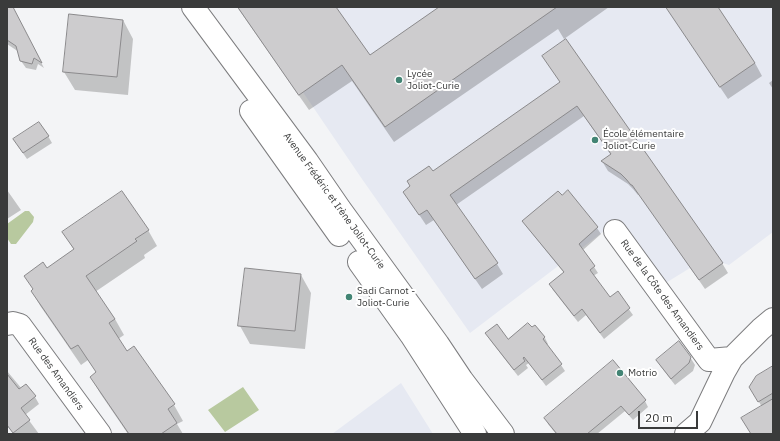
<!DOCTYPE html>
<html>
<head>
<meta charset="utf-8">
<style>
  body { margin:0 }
  #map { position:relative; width:780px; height:441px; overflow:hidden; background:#f3f4f6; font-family:"IBM Plex Sans",sans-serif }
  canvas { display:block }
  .frame { position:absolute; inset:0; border:8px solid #3a3b3b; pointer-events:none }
  .scale { position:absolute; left:638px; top:411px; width:60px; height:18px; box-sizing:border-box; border:2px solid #3a3b3b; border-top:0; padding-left:5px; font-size:12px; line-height:14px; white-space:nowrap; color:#3a3b3b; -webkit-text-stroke:3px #fff; paint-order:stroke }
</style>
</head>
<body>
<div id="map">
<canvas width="780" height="441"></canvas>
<div class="frame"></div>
<div class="scale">20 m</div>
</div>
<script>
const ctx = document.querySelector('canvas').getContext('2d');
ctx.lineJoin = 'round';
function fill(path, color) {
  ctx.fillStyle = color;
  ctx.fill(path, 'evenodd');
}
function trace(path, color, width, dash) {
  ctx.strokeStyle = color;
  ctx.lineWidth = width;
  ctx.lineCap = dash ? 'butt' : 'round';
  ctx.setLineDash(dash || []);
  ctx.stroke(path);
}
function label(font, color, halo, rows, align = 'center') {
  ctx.font = font + ' "IBM Plex Sans",sans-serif';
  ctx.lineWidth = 4;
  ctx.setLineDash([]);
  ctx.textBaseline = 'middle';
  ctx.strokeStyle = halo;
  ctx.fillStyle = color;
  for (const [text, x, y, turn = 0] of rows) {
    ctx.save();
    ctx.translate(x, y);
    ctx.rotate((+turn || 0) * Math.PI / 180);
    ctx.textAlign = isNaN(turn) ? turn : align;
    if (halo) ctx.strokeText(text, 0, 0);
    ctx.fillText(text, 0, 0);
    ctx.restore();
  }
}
fill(new Path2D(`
  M245,7H773V232L729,265L723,263L699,280L690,268L664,284L616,222L470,333L362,179Z
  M401,383L433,434H332Z`), '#e6e9f2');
fill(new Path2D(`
  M25,211H29L34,217L33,222L16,244H11L7,238V224Z
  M243,387L259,410L225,432L208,410Z`), '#b8c99f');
fill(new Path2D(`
  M11,7H12L16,14L44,68L38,64L36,70L26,68L21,61L19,52L7,44V9Z
  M237,7H335L369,57L441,7H609L564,39L558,29L394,142L352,81L309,110Z
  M666,7H716L755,63L762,76L728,99Z
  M123,20L133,39L128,95L75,90L64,72Z
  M773,80V89L769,83Z
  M561,83L722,263L728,273L705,289L639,194L638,195L633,189L628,184L608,171L602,161L611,155L584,116L456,205L497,264L503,274L482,289L434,220L426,225L404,192Z
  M48,136L52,143L27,159L18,146Z
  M7,190L21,210L7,219Z
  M568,192L597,228L601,234L583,250L598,273L593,276L610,299L617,293L633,315L604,339L586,315L578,322L553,290L550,284L564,273L527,227Z
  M148,230L157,246L144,255L145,258L95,292L115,319L124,335L118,339L127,352L174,405L183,421L177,424L183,434H128L100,393L91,377L97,373L88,360L81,365L41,307L32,292L34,290L25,276L47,269L74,250L63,232Z
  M301,275L311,293L305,349L250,344L240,326Z
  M535,326L545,338L548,344L546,346L561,365L565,371L546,386L529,363L526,365L528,368L518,376L490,340L487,333L508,340L532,329Z
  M690,357L695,365L693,371L675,385L661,367L657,360Z
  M613,362L645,401L648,407L633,420L625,411L597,434H556L548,424L545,418Z
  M773,367V434H752L762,407L750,387Z
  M7,371L22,389L35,397L39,404L25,415L39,434H14L7,426Z`), '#0003');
const building = new Path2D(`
  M7,7H13L42,63L34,58L32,64L20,61L16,46L7,40Z
  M238,7H336L370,55L439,7H557L385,127L342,65L299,95Z
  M666,7H718L755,63L720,87Z
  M69,14L123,20L117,77L63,72Z
  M566,39L723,263L699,280L632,185H631L626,179L621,174L601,161L611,154L577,106L450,195L498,263L475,279L427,210L419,215L403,192L410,186L407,181L429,166L433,171L560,82L542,56Z
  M39,122L49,136L23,153L13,139Z
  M568,190L598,227L579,244L595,266L590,270L610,297L618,291L630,308L600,333L582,309L574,316L549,284L564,272L522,221L558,191L562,195Z
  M122,191L149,230L135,239L137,241L86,276L115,319L109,323L127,351L134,346L175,404L168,409L177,423L161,434H129L90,377L96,372L78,345L71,349L31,291L33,289L24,276L43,262L47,268L74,249L62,232Z
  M245,268L301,274L295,331L238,326Z
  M528,323L532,327L535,325L545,337L543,339L562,364L542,380L524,357L523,358L525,361L514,370L485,333L497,324L508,339Z
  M679,341L691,357L689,363L671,379L656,360Z
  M613,360L646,400L629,415L621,406L587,434H557L544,418Z
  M773,366V393L758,402L749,387L756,376Z
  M7,374L19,389L26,384L36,396L21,408L30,420L13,433L7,425Z
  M773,399V434H751L741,418Z`);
fill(building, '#cdccce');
trace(building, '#8b8a8c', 1);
const minor = new Path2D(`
  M615,231L709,360L732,358
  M7,324L13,323L20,325L100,434
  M686,434L700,422L724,372L732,358L761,329L773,319`);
const secondary = new Path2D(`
  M193,7L307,161L340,209L438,344L462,380L503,434
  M251,111L339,235
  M359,262L411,335L475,434`);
trace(minor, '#7c7c7e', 24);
trace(secondary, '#7c7c7e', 24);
trace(minor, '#fff', 22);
trace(secondary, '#fff', 22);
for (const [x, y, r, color] of [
  [399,80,4,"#428474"],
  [595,140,4,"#428474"],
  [349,297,4,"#428474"],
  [620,373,4,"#428474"]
]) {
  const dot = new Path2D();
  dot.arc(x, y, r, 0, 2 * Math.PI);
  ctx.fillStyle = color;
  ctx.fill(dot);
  trace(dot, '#fff', 1.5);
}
label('10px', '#3a3b3b', '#fff', [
  ["Lycée",407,74],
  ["Joliot-Curie",407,86],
  ["École élémentaire",603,134],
  ["Joliot-Curie",603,146],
  ["Sadi Carnot -",357,291],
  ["Joliot-Curie",357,303],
  ["Motrio",628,373]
], 'left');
label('10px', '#3a3b3b', '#fff', [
  ["Avenue Frédéric et Irène Joliot-Curie",334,201,54],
  ["Rue de la Côte des Amandiers",662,295,54],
  ["Rue des Amandiers",56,374,54]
]);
</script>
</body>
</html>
